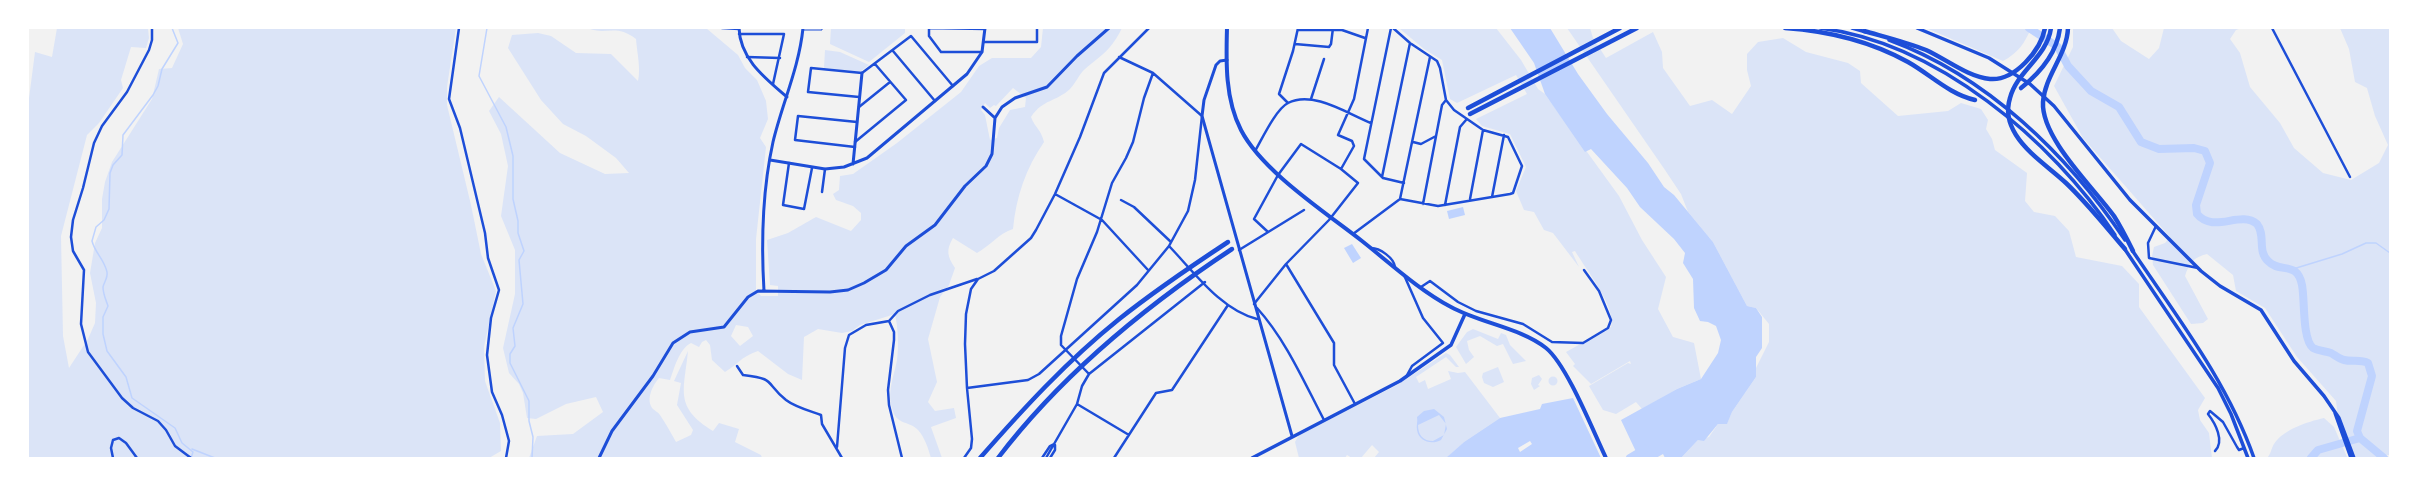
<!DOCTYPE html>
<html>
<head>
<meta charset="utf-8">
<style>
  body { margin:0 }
  #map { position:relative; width:2418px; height:486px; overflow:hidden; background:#f2f2f2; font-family:Montserrat,sans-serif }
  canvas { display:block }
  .frame { position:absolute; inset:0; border:29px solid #fff; pointer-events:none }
</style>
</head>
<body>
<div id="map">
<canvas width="2418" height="486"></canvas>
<div class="frame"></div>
</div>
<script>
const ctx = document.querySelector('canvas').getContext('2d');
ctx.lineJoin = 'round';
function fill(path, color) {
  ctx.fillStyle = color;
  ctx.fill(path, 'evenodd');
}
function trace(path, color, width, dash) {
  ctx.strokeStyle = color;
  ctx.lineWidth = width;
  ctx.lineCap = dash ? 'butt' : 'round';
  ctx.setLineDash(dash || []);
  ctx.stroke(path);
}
fill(new Path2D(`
  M57,28H148L149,38L146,48L131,47L121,80L123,88L99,123L87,135L61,236L63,336L69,368L88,339L95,323L96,303L90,273L95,243L102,228V199L105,182L112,162L152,99L159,69L172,68L183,44L178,28H456L447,87V105L471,205L481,254L496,291L484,347L485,381L500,423L501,451L489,458H28V106L35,52L52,57Z
  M588,28H706L738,55L745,68L757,80L766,101L768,119L760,138L766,147L756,239V290L761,296H778V286L770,285L767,240L788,233L816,217L851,231L861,220V213L853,206L836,200L833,194L839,190L840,176L853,174L897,143L961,92L979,66L992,58H1031L1041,47L1043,28H1122C1111,50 1103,54 1085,69C1079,74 1076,83 1070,89C1056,102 1043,99 1031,117C1035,128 1041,129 1044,142C1026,168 1016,197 1013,229C999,233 990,246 977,253L953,238C946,250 947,256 955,268L949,285L940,297L928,339L937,382L928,402L935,411L954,408L956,418L931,427L942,458H931C928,448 925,438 918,430C910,421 897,425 893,411C886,393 894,377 897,360C899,345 898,328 895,314L860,325L852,331L842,333L818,329L804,337L802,380L788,374L758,351C739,358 740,363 725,372L712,360L710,345L706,340L702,342L699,347L691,343C679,349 674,369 670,380L659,378C653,385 645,400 653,409C655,411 658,412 660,415C666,424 671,433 676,442L691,435L693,430L677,405L681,383L674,381L688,351C684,391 674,407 713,431L719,423L739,429L735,442L761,455L762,458H529L537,436L573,434L603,412L596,397L566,404L536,419L527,418L523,393L519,384L509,373L503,348L515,294V250L501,216L508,166L501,134L489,111L499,97L560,153L605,174L629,173L616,158L586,136L563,124L541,100L508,48L512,35L538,33L551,36L576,53L611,54L638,81C641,68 637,53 636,39C616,23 605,36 588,28ZM1013,88L1026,98L1025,107L1010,110L999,128L997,138L990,140L985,115L981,110L985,103L990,108L994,105L996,106ZM736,325L748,327L753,336L740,346L731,336Z
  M831,28H905V33L869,62L830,44Z
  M1399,28H1496L1521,60L1538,89L1545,94L1619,196L1642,240L1666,277L1658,309L1673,337L1694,343L1701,379L1677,389L1642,409L1636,402L1616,414L1603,410L1589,386L1628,363L1631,364L1630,361L1591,384L1573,366L1575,364L1566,352L1611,327C1617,308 1585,268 1575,251L1572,252L1579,267L1553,233L1544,230L1534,212L1524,210L1516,191L1526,167L1510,134L1482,126L1476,119L1527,94L1516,75L1457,103L1450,99L1442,60L1424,49Z
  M1567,28H1590L1593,38L1606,58L1653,32L1662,52L1663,68L1690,106L1712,100L1732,114L1751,86L1747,70V54L1758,42L1783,38L1806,52L1848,63L1860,71L1861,83L1898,116L1948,111L1961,103L1981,109L1988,120L1986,129L1992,139L1995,150L2027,173L2025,201L2034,212L2055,216L2069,231L2076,257L2122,266L2139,284V307L2205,398L2198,410L2200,420L2209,433L2212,458H1681L1698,440L1709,437L1718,424L1727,423L1732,412L1756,377V368L1769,342V324L1756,308L1747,306L1713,242L1688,212L1681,194L1665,170Z
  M1926,28H2031C2025,43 2018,53 2003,61Z
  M2073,28H2112L2121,41L2149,59L2159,48L2164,28H2242L2236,30L2230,39L2240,53L2250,87L2280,123L2294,148L2323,173L2351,180L2379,163L2388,145L2375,116L2367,88L2355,82L2349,49L2340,28H2390V455H2384V458H2354L2339,425L2336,401L2297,357L2265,308L2236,291L2233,275L2207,254C2194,257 2189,263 2185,276L2208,319L2203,323L2191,324L2153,265L2152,256L2154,247L2165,243L2170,237L2083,138L2054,86L2073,47Z
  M825,50L840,52L869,65L860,72L824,68Z
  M1473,329L1498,339L1501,333L1506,335L1510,345L1526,361L1513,364L1503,344L1497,346L1480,336L1467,341L1469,350L1474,357L1466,364L1456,347L1467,332Z
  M1446,353L1450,355L1459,367H1456L1446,357L1416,377L1419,383L1425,380L1428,389L1451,379L1448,371L1458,373L1465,372L1500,418L1464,442L1447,458H1374L1379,452L1372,445L1361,458H1352L1347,455L1345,458H1299L1295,442L1299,435L1397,385Z
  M1498,367L1504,382L1493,387L1484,383L1482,377L1483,373Z
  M1539,375L1542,379L1538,385L1540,386L1534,390L1531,384L1532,378Z
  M1548.5 381a4.5 4.5 0 1 1 9 0a4.5 4.5 0 1 1-9 0Z
  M2324,418L2334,427L2347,457L2267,458C2271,454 2271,449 2274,444C2284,429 2307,422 2324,418Z`), '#dbe4f7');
fill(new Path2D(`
  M1510,28H1550L1578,74L1607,114L1648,163L1664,187L1674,195L1713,242L1747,306L1756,308L1762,317V348L1756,357V377L1732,412L1727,424H1718L1704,441L1698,440L1681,458H1665L1663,454L1656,458H1639L1621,420L1677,389L1701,379L1718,353L1721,340L1716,326L1708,322L1700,321L1694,308L1693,279L1683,263L1685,253L1674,239L1640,207L1627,188L1591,149L1585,152L1545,94L1534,63Z
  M1463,207L1465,215L1449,219L1447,211Z
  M1352,244L1361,258L1353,263L1344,248Z
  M1573,398L1601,458H1446L1464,442L1500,418L1540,409L1542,404Z
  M1434,409L1444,417L1447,429L1441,440C1432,445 1419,442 1417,430C1416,426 1418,421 1417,417L1424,411ZM1439,415L1446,424L1444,435L1433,441C1423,441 1418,435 1418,425Z`), '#bfd3fe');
fill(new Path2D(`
  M1530,441L1532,444L1520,452L1518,448Z`), '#f2f2f2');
trace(new Path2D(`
  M172,28L178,43L162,69L158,86L153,95L123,135L122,155L113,165L110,173L109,209L104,220L96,227L92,241C95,253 104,259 107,272C108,278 104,282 103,287C103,294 106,300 108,306L103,317V334L107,351L126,377L132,398L175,428L182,443L193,452L191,458
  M487,28L479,76L506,127L513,156V199L518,221V233L524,251L519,260L523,304L513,328L515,346L510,354V363L529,401V421L533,437L532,458
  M2293,269L2342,254L2366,243H2376L2390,253
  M192,449L215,458`), '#bfd3fe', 1.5);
trace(new Path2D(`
  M2029,28L2058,47L2068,66L2091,91L2119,107L2141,142L2159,149L2194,148L2205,151L2210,163L2196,205L2197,214C2214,234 2240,210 2257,224C2266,235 2257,251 2268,261C2280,274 2297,260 2302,285C2305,300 2302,339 2313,348C2319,351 2325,351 2331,353C2335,355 2339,359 2344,360C2352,362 2361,359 2368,363L2372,376L2357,431L2360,438L2384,458
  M1630,458L1645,449
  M2311,458L2318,450L2360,438`), '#bfd3fe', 8);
trace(new Path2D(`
  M803,30H822V28`), '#1d4ed8', 1);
trace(new Path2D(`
  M152,28V40L149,50L127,92L102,126L94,143L83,188L73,220L71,237L73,251L84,270L81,324L88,352L122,398L133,408L158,421L166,430L175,446L191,458
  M459,28L449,99L460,128L485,233L488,258L499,290L491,318L487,355L492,392L502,415L509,441L506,458
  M722,28L739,29
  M1391,28L1364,159L1383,178L1404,183
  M1393,28L1410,43L1437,61L1440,68L1446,100L1454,110L1483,130L1508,137L1522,166L1513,193L1510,194L1438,206L1400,199
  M2272,28L2350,177
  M1298,30H1342L1365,38
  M739,34H784L773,84
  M984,42H1037V28
  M1295,44L1329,47L1331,44L1333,28
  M893,51L935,101
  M982,52H941L929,36V28L985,29
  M747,57L780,58
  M859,97L808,92L811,68L862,73L911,36L953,86
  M1311,99L1324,59
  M1288,103L1279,94L1293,51L1298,28
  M859,107L890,82
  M855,142L906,100L875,64
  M1413,142L1421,144L1436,136
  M855,147L795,140L798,116L857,122
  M1255,151C1262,139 1276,109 1288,103C1313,90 1348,114 1371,123
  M789,163L783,205L804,209L812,168
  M1382,177L1410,43
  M822,192L825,169
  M1055,194L1102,220L1148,270
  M1492,197L1504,135
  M1470,199L1483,130
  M1121,200L1134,207L1171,242
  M1423,204L1442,105L1446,100
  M1445,205L1460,127L1466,120
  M2156,226L2148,243L2149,258L2198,268
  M1268,232L1254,219L1278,175L1301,144L1341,169
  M1353,234L1400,199L1430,57
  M1169,246C1194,272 1221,310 1257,319
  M1371,248C1380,248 1394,258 1395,267
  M1239,250L1304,210
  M1286,264L1334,343V365L1355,404
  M1404,275L1423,318L1443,343L1412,366L1406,377
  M1421,287L1430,281L1458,302L1476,311L1523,324L1552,342L1583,343L1608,328L1611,320L1599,291L1584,270
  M1254,304L1286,264L1329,220L1358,183L1341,169L1354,146L1352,141L1338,135L1354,99L1368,28
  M1257,308C1286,340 1304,382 1324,420
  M889,321L894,332V340L888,390L889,405L902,458
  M737,366L743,375C777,379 764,382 786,400C795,407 810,411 821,415L822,424L842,458
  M1089,374L1061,345V336L1077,279L1097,232L1112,183L1126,158L1133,142L1144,98L1153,73
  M967,388L1028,380L1039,374L1137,285L1169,246L1188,211L1195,180L1202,116L1153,73L1119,57
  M1077,404L1129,435
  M837,447L845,348L849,335L866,325L889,321L898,311L930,295L977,279
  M2215,451C2225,441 2215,423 2208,414L2210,411L2223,422L2237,447L2239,450L2244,448
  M113,458L111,448L113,440L119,438L126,443L137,458
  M964,458L971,448L972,439L967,388L965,344L966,314L971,289L978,279L994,271L1031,238L1036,230L1055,194L1080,137L1104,73L1149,28
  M1042,458L1050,446L1054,444
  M1046,458L1077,404L1082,386L1089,374L1205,282
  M1050,458L1055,450V445
  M1114,458L1156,393L1172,390L1228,305`), '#1d4ed8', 2.5);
trace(new Path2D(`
  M739,28C740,59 765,78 787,97
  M1227,60L1220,61L1216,65L1204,100L1202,116L1292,436
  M983,107L995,118
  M770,160L825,169L844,167L867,158L967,74L982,52L985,28
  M853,164L862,73
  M764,291C761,241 762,192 773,142C782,104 799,68 803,28
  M599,458L612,431L653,376L673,343L690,332L724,327L748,297L758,291L830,292L848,290L864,283L886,270L906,246L935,225L965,186L986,166L992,154L995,118L1002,107L1015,98L1047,87L1077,56L1109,28`), '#1d4ed8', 3);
trace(new Path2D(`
  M1820,28C1937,43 2051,139 2115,235
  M1852,28L1866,32
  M1917,28L1989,58L2030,84L2054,106L2130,200L2201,271L2220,286L2261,310L2294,361L2324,396L2339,418L2354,458
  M1889,40C1987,76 2068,155 2125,240
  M2124,248L2218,388L2231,414L2248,458
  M2132,250C2177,317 2227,381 2254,458
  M2335,413L2351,458
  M1252,458L1400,381L1451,345L1465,314`), '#1d4ed8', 3.5);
trace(new Path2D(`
  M1227,28C1226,62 1225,99 1241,130C1262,171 1325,212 1362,241C1391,264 1419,290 1451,307C1480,323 1521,328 1546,348C1567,365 1593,431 1606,458`), '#1d4ed8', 4);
trace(new Path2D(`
  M1785,28C1828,31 1870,41 1908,62C1931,75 1949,94 1975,100
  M2051,28C2047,57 2017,71 2010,98C2006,111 2009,124 2016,135C2028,154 2050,168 2066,183C2088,204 2106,227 2125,249
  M2068,28C2067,55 2045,75 2043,102C2041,138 2093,187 2114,216C2121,227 2127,239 2133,251
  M1864,31C1885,37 1906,42 1926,50C1946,59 1968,77 1990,79C2015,81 2041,50 2045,28
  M2021,88C2040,73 2057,52 2060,28
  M1468,108L1620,28
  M1470,114L1637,28
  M980,458C1023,409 1067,361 1118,320C1153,292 1190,267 1228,242
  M998,458C1062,374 1144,307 1232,249`), '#1d4ed8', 4.5);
</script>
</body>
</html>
